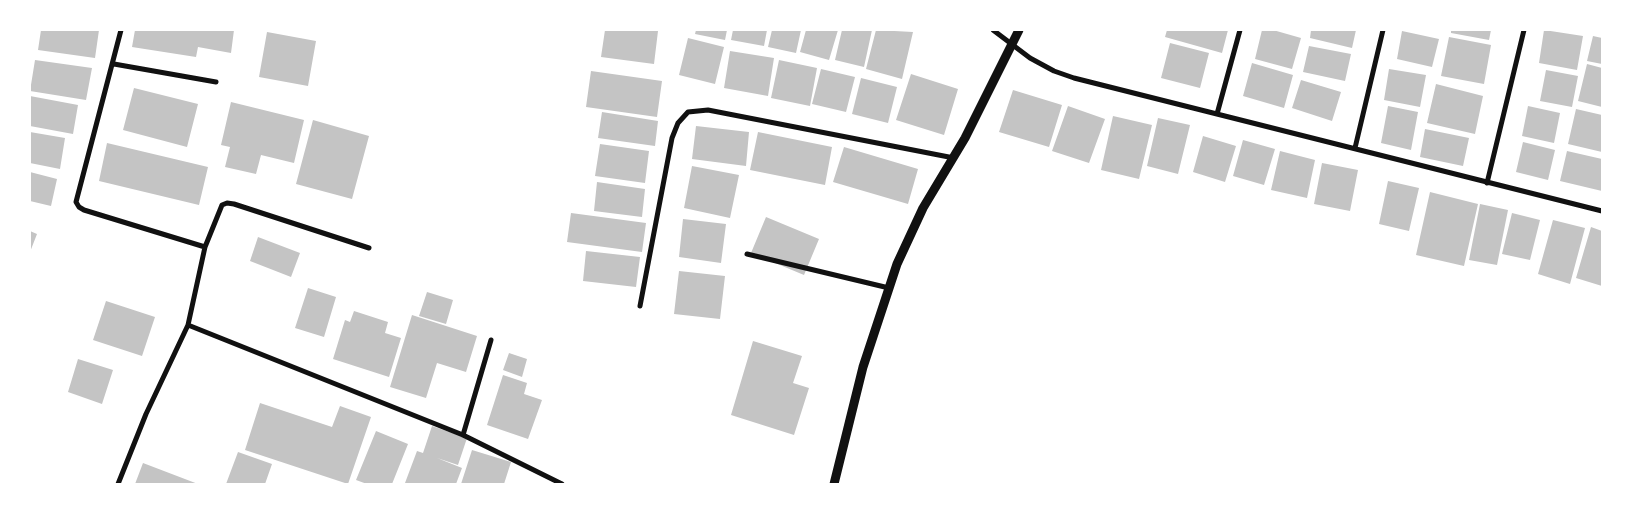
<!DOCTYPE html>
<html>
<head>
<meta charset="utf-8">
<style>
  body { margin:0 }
  #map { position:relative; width:1632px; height:514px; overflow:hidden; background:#fff; font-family:"Roboto Condensed",sans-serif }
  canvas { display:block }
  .frame { position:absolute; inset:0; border:31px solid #fff; pointer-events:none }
</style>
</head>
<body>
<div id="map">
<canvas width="1632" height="514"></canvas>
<div class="frame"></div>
</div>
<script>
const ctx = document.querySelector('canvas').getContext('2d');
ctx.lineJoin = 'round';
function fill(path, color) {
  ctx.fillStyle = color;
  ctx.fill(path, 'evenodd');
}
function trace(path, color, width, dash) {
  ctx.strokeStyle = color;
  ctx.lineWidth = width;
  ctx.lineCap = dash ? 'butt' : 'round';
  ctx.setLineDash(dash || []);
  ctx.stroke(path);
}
fill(new Path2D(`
  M41,30H99L95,58L38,50Z
  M135,30H234L231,53L198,47L196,57L132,47Z
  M605,30L658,31L654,64L601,57Z
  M696,30H727L725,40L695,34Z
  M733,30H767L764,46L731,40Z
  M772,30H801L796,53L768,47Z
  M806,30H838L829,60L800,52Z
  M842,30H872L864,67L835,60Z
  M876,30L913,32L902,79L866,69Z
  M1167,30H1228L1222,53L1165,37Z
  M1262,30H1273L1301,38L1292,69L1255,59Z
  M1311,30H1356L1352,48L1310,38Z
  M1451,30H1491L1489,40L1451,33Z
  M1544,30L1583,36L1577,70L1539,63Z
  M1402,31L1439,39L1432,67L1397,59Z
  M267,32L316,41L308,86L259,77Z
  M1593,36L1602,38V64L1587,61Z
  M1449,37L1491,45L1484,84L1441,76Z
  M688,38L724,47L715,84L679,75Z
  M1170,43L1209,53L1200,88L1161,78Z
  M1309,46L1351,54L1345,81L1303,72Z
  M730,51L774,58L768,96L724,88Z
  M35,60L92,68L86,100L30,91Z
  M779,60L817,68L810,106L771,98Z
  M1252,63L1293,75L1284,108L1243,96Z
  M1587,64L1602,68V107L1578,101Z
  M821,69L855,77L846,112L812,104Z
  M1389,69L1426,75L1420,107L1384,100Z
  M1546,70L1578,76L1572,107L1540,101Z
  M591,71L662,81L657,117L586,107Z
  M911,74L958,89L944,135L896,120Z
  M861,78L897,87L888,123L852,114Z
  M1301,80L1341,92L1332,121L1292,108Z
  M1436,84L1483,96L1475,134L1427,123Z
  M134,88L198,104L187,147L123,130Z
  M1013,90L1062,105L1049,147L999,132Z
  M30,96L78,105L73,134L30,126Z
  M231,102L304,120L294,163L261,155L256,174L225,167L230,147L221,145Z
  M1068,106L1105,119L1089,163L1052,151Z
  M1388,106L1418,112L1411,150L1381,143Z
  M1528,106L1560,113L1554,143L1522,136Z
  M1576,109L1602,115V152L1568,144Z
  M602,112L658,121L655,146L598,138Z
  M1113,116L1152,125L1139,179L1101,170Z
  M1158,118L1190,125L1178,174L1147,166Z
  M313,120L369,136L352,199L296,184Z
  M696,126L749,132L746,166L692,159Z
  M1425,129L1469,138L1463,166L1420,157Z
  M30,132L65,138L60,169L30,163Z
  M758,132L832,147L825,185L750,170Z
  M1203,136L1236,146L1225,182L1193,172Z
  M1243,140L1275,149L1264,185L1233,176Z
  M1523,142L1555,150L1548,180L1516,172Z
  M107,143L208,167L199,205L99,181Z
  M600,144L649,151L645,183L595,176Z
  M844,147L918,169L908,204L833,182Z
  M1280,151L1315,160L1307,198L1271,190Z
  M1567,151L1602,159V191L1560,181Z
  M1322,163L1358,170L1350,211L1314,204Z
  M692,166L739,175L730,218L684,208Z
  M30,172L57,179L51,206L30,201Z
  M1388,181L1419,188L1409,231L1379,224Z
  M597,182L645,189L642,217L594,211Z
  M1430,192L1478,204L1464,266L1416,255Z
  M1480,204L1508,210L1497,265L1469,260Z
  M571,213L646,223L642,252L567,242Z
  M1512,213L1540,220L1530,260L1502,254Z
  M766,217L819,239L804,275L751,253Z
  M683,219L726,224L721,263L679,257Z
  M1553,220L1585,228L1570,284L1538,274Z
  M1591,227L1602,231V286L1576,278Z
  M30,231L37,234L30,252Z
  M258,237L300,253L291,277L250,261Z
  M586,251L640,257L636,287L583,281Z
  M679,271L725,276L720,319L674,314Z
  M308,288L336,297L324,337L295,328Z
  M427,292L453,300L446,324L419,316Z
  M106,301L155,317L142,356L93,340Z
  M354,311L388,322L385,333L401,338L389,377L333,359L345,320L350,322Z
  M412,315L477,336L466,372L437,363L426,398L390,387Z
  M753,341L802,356L793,383L809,388L794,435L731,415Z
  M509,353L527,359L522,377L503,370Z
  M78,359L113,370L102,404L68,392Z
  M503,375L527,383L524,394L542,400L528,439L487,425Z
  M260,403L332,427L340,406L371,417L348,484L245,450Z
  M432,426L467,438L458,465L437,458L462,468L456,484L405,483L417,451L423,453Z
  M376,431L408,444L392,484H367L356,480Z
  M472,450L511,462L504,484H461Z
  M238,452L272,464L265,484H226Z
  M143,463L198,484H135Z`), '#c4c4c4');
trace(new Path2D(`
  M121,30L76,202L79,207L84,210L205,247
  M993,30L1030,58L1054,71L1074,78L1602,211
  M114,64L216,82
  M1217,114L1240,30
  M1355,148L1383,30
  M1487,183L1524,30
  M747,254L889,288
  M640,306L672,138L678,123L688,112L708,110L954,158
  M188,325L463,435L562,484
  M463,435L491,340
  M118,484L146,414L188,325L205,247L222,205L227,203L234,204L369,248`), '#111', 5);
trace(new Path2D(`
  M834,484L863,367L897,264L923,208L965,138L1019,30`), '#111', 9);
</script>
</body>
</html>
